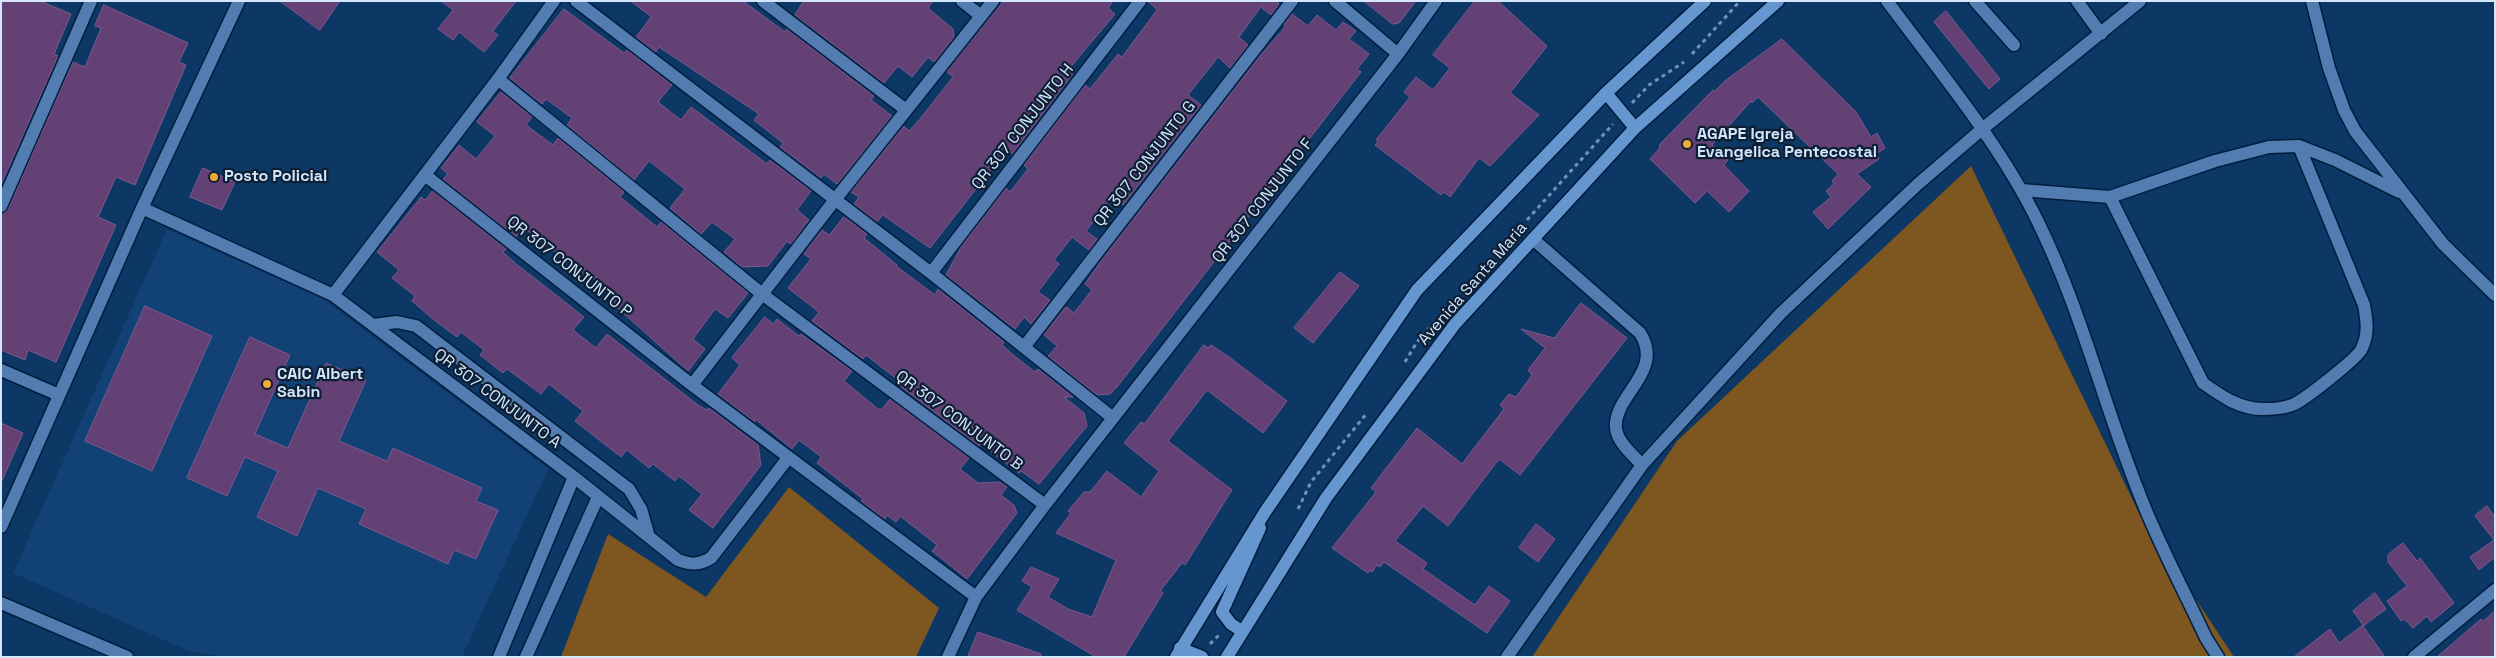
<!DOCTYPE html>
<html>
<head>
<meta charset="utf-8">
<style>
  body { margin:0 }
  #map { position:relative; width:2496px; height:658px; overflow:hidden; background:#0d3764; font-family:"Space Grotesk",sans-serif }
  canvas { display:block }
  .frame { position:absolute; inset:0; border:2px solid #d4e6fd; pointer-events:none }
</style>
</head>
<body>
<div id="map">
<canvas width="2496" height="658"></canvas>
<div class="frame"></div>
</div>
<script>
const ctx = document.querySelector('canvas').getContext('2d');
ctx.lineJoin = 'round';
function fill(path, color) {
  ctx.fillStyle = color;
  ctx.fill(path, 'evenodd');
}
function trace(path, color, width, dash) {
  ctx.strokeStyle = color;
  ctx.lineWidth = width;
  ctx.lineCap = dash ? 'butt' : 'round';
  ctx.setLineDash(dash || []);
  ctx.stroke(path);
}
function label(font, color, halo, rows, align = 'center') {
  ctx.font = font + ' "Space Grotesk",sans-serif';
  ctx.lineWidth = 4.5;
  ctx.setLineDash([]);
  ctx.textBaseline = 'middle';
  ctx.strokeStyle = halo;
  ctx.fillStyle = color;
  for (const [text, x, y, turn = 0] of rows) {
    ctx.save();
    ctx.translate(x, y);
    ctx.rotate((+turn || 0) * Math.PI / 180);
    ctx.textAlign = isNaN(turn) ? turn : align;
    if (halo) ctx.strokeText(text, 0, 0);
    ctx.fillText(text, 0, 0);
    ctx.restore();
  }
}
fill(new Path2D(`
  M167,229L323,299L548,469L462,657H225L189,651L13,573Z`), '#114175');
fill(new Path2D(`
  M1971,166L2140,515L2234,657H1532L1677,441Z
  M789,487L939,608L916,657H561L608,534L706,597Z`), '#7d571f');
const building = new Path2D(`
  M1,1H40L71,14L54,54L58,56L1,185Z
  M280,1H340L320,30Z
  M441,1H516L493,31L498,35L484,52L459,32L453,40L438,29L453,10Z
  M631,1H743L785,32L787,29L874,96L871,100L892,116L837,184L824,174L821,178L780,147L783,143L754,120L759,114L659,47L656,52L636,37L651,17Z
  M804,1H933L928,8L953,29L954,37L934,62L928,57L912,77L898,66L884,83L795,15Z
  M1004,1H1113L1108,8L1115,14L1068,70L1073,74L1012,154L1007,149L930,248L883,215L877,222L854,204L859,197L851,192L904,126L909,131L920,119L953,77L947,72Z
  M1148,1H1265L1239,37L1248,45L1230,68L1218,57L1188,95L1201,105L1123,205L1113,196L1086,231L1097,239L1089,250L1072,237L1054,260L1059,264L1038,292L1050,300L1031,324L1024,317L1015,329L946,275L961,247L1006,188L1010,192L1028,169L1024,165L1085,85L1090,89L1118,54L1122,57L1157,10Z
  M1267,1H1276L1279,4L1271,15L1262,8Z
  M1364,1H1416L1399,23L1393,24Z
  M1475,1H1498L1547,46L1510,93L1539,115L1490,166L1479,158L1450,197L1444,192L1441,195L1375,145L1378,142L1376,140L1410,97L1404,92L1416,77L1433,90L1450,68L1433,55Z
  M104,5L188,43L179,62L186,65L135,185L116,177L98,217L116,225L56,362L28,350L25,360L1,350V214L8,209L73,62L85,67L101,28L95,26Z
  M564,9L624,53L627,50L672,85L658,102L681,120L691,107L767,164L770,160L811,191L797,210L809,220L791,244L787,241L768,266L742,267L724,252L735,239L712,222L701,234L670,208L685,189L649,161L634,180L567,125L572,118L546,99L542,104L510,78Z
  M1946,11L2000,79L1989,89L1934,22Z
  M1292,14L1308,26L1317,15L1336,30L1343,22L1356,31L1349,39L1369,54L1357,69L1361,72L1117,387L1110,394L1097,395L1048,356L1057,346L1044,335L1064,309L1067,307L1074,313L1092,290L1085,284L1101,261L1260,56L1285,27L1284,25Z
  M1782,39L1856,112L1871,137L1877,133L1885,148L1876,154L1879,159L1857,174L1871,187L1828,229L1813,212L1831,197L1826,191L1834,184L1832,181L1838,174L1758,97L1752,103L1751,101L1712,145L1728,160L1724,165L1749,191L1729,212L1707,191L1695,203L1650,159L1659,149L1660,144L1713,90L1714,92L1725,81Z
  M501,92L532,117L526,125L553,145L558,138L624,192L620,197L657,227L661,222L748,293L728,318L715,309L693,339L705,349L688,371L612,303L618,295L596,277L593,280L524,228L516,237L443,179L448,174L441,168L459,145L476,159L495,136L477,122Z
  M203,168L235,182L222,210L190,197Z
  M433,191L506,249L503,252L515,263L584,317L573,330L596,348L607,334L698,405L707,410L709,408L758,445L761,465L713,528L689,510L702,494L679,476L675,481L653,464L649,468L627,450L621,457L575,421L583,411L549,384L541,394L507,369L503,373L480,355L484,350L461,332L457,337L434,320L412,301L415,296L392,278L399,270L377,252L421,197L425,200Z
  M844,217L867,234L864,238L897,265L896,266L935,295L938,289L1004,342L1002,345L1012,354L1035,372L1038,369L1073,397H1064L1084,413L1087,426L1039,484L1021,471L1019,473L981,444L979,446L900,386L902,383L866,355L863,359L812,321L819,312L788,288L811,259L804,254L822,230L829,235Z
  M1340,272L1359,286L1313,343L1294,328Z
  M1581,303L1627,338L1520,475L1499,459L1448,526L1423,506L1395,541L1427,563L1423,569L1475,605L1489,586L1510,601L1487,633L1384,562L1380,567L1377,565L1372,572L1370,570L1368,573L1332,548L1376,492L1371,488L1417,428L1462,464L1504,409L1500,405L1509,394L1516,397L1532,375L1528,370L1545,348L1521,329L1554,338Z
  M145,306L212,336L152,471L85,441Z
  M765,317L773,324L777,319L799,336L801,334L852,371L844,381L878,409L881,410L890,399L969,458L960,469L978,483L1000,482L1007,487L1001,495L1014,505L1017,513L967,579L932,551L937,545L900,516L896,522L887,515L885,519L861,501L863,499L817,463L821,457L799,440L792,449L754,418L755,422L718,394L740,365L732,358Z
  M250,337L290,355L255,434L288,448L326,363L366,380L339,441L387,461L393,448L482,488L476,501L498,510L476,559L454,550L448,564L359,524L366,509L318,488L297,536L257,517L278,471L245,457L227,496L187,478Z
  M1204,345L1208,348L1211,345L1229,357L1287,401L1263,433L1207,390L1168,441L1232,490L1185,565L1182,563L1160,591L1163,593L1124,657H1096L1017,610L1032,587L1022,581L1031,567L1059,579L1048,597L1068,609L1092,617L1116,560L1056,533L1071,513L1068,511L1084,492H1090L1107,471L1141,497L1159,471L1124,443L1141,422L1144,424Z
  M1,423L23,433L1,483Z
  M2487,506L2495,517V557L2479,570L2470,557L2494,540L2475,516Z
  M1536,524L1555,539L1538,562L1519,548Z
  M2403,543L2417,561L2420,558L2454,603L2431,622L2427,616L2413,628L2404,619L2401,621L2387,601L2407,586L2388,562V555Z
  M2375,593L2386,609L2363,626L2385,657H2294L2330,629L2339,643L2363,625L2353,611Z
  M2495,611V657H2437L2481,619L2483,621Z
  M978,632L1041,654V657H968Z`);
fill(building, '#644175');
trace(building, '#7c598e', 1);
const minor = new Path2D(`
  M576,1L931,273L1113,418
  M763,1L906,110
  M962,1L981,16
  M1335,1L1398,54
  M1887,1C1939,71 2000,144 2038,222C2083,313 2106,415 2145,508C2163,552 2186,595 2206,638L2218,657
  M1975,1L2014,45
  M2077,1L2101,34
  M2312,1L2329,68L2344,110L2355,131L2443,244L2495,295
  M498,79L762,294L1045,505
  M2299,146L2335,160L2399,192
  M425,175L692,385L976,597
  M2021,190L2110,197L2215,161L2269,147L2299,146L2364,305C2367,321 2369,335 2361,350C2356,359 2302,402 2292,405C2284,408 2273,409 2265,409C2241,410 2221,396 2203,383L2110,197
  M1,206L91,1
  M142,208L333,295L574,477L678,560C691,565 699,565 711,558L788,458
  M1533,239L1640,333C1665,372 1613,395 1616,428C1617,442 1633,455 1642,465
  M931,273L1140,1
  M333,295L498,79L554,1
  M373,325L397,322L416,326L629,489L641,509L649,537
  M1024,347L1292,1
  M1,370L59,395
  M692,385L834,201L993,1
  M1,527L142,208L239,1
  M1,603L127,657
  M499,657L574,477
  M526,657L598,497
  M948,657L976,597L1045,505L1398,54L1436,1
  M1507,657L1642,465L1781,313L1918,184L1981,130L2140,1
  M2414,657L2495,590`);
const major = new Path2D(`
  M1606,93L1635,128
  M1242,631L1231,624L1222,612L1260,528
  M1180,648L1202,657
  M1176,657L1265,512L1417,290L1606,93L1705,1
  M1227,657L1326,498L1455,324L1635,128L1778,1`);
trace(minor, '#001e3f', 15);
trace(major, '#001e3f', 15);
trace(new Path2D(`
  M1692,54L1740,1
  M1632,103L1649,85L1684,62
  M1527,220L1613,124
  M1405,362L1417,342L1435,321
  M1298,509L1311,482L1367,413
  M1210,644L1220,634`), '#7492b3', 3, [4, 4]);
trace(minor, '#537db0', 12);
trace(major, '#6696cf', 12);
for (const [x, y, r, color] of [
  [1687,144,5,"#eea83c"],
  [214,177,5,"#eea83c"],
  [267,384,5,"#eea83c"]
]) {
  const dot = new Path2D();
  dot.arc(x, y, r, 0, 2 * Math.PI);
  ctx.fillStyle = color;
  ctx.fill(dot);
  trace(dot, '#0d1f33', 2);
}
label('16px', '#d4e6fd', '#0d1f33', [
  ["QR 307 CONJUNTO H",1023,127,-52],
  ["QR 307 CONJUNTO G",1145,164,-52],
  ["QR 307 CONJUNTO F",1263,201,-52],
  ["QR 307 CONJUNTO P",569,267,38],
  ["Avenida Santa Maria",1473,284,-49],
  ["QR 307 CONJUNTO A",497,399,37],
  ["QR 307 CONJUNTO B",959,421,37]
]);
label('bold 16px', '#d4e6fd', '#0d1f33', [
  ["AGAPE Igreja",1697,135],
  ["Evangelica Pentecostal",1697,153],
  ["Posto Policial",224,177],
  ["CAIC Albert",277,375],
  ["Sabin",277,393]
], 'left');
</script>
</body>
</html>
